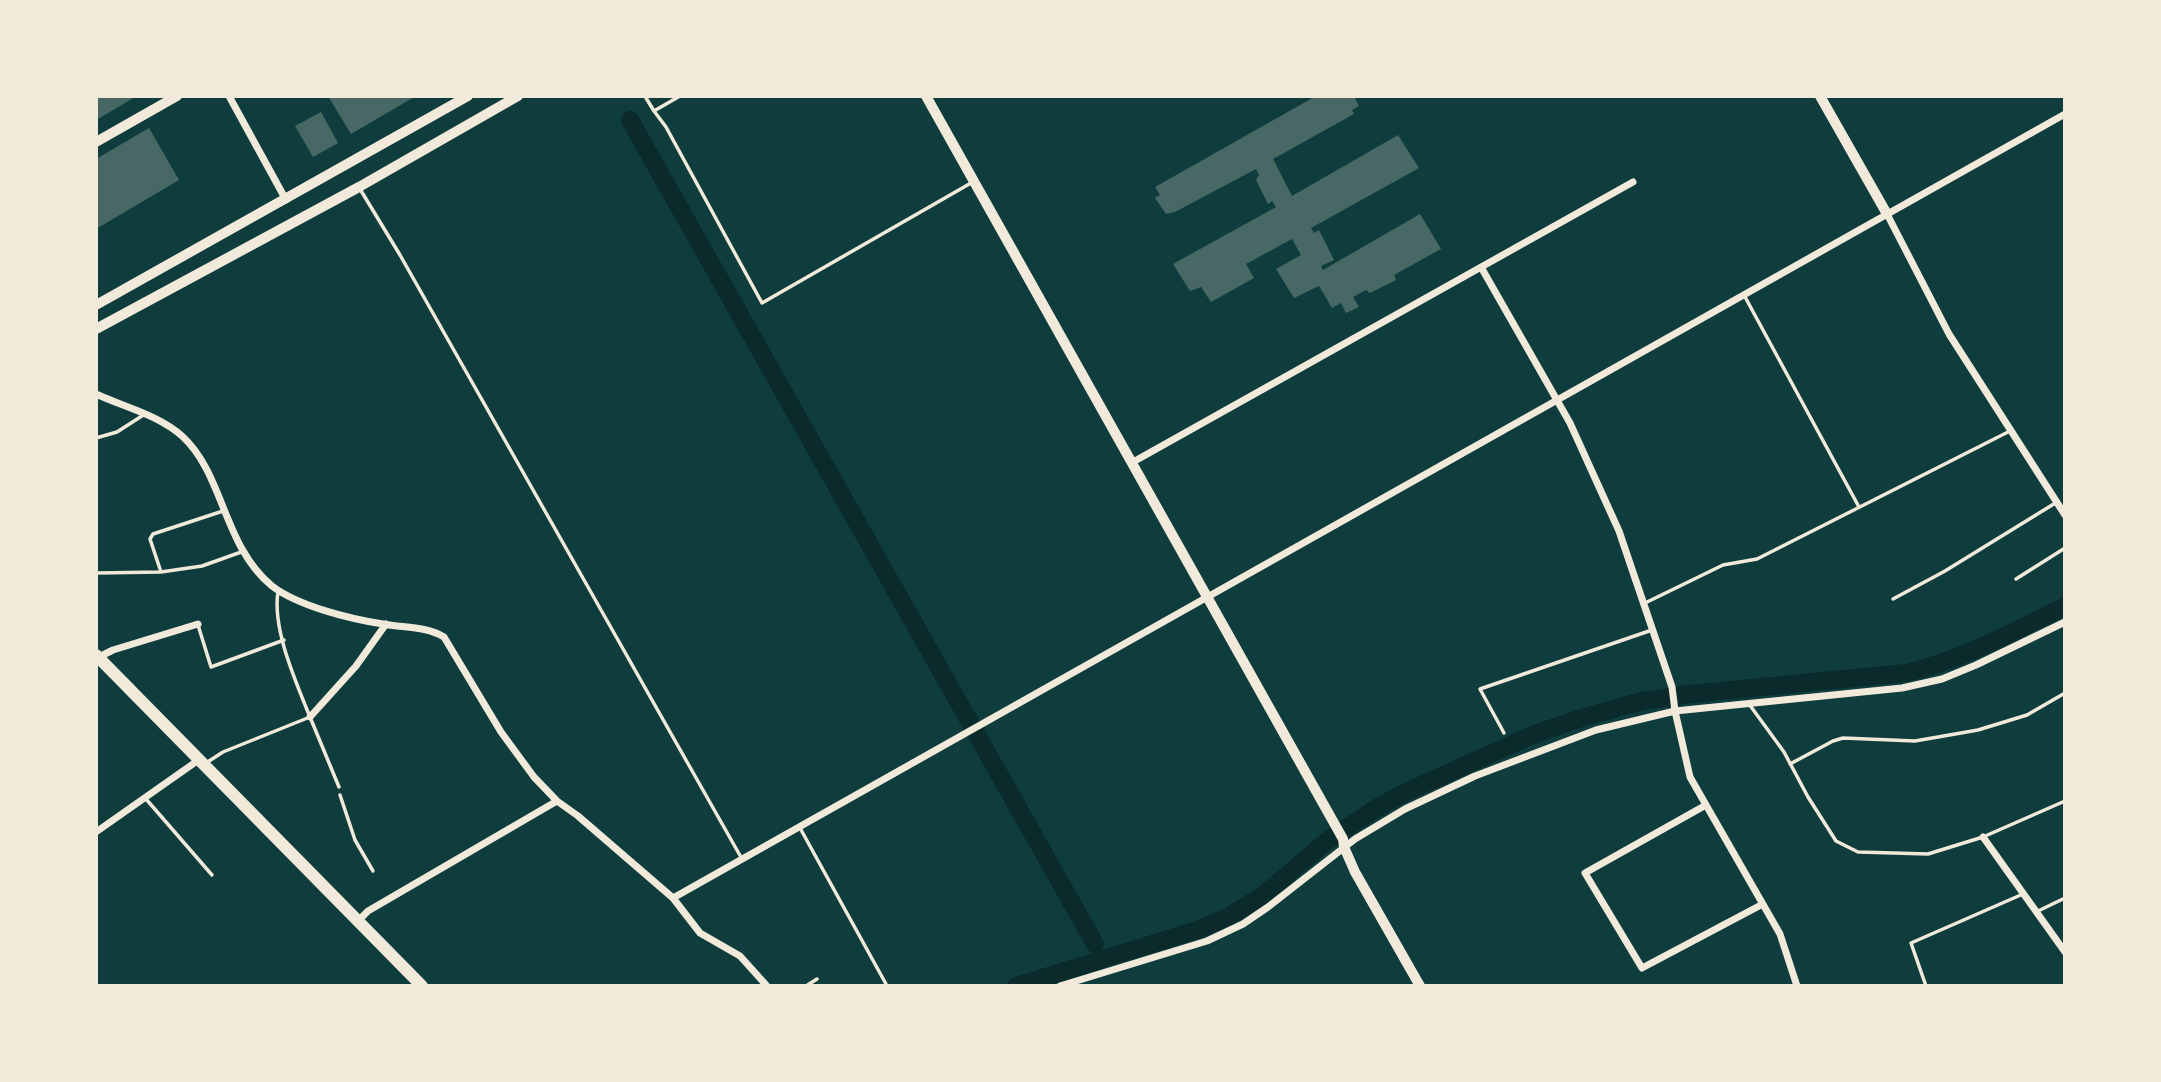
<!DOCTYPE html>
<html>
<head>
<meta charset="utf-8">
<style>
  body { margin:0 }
  #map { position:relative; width:2161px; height:1082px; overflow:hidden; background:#0f3d3e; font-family:"Public Sans",sans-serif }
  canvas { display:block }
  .frame { position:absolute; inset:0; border:98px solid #f1e9da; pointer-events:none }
</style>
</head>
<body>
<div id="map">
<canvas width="2161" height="1082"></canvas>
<div class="frame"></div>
</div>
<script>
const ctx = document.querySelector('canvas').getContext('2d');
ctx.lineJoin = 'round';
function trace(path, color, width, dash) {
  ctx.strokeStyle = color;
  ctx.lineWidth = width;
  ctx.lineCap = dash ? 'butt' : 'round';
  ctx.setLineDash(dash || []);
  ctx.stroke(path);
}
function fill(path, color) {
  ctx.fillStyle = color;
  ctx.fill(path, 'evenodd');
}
trace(new Path2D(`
  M630,120L1095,944
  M1016,986L1197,930L1228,917L1262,896L1327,841L1375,809L1406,792L1535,734L1578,719L1642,701L1690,694L1906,673C1962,660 2013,632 2065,606`), '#0a2a2b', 18);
fill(new Path2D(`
  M96,96H137L96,120Z
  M328,96H416L351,134Z
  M1316,96H1354L1359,106L1352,110L1354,114L1273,159L1292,196L1398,135L1419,168L1311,228L1314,233L1319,230L1334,260L1321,266L1323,270L1420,214L1441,249L1394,275L1396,280L1370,293L1366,290L1353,297L1359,307L1346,313L1341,303L1332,308L1319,286L1294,298L1276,269L1301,255L1292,239L1246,264L1254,278L1211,302L1201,287L1190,291L1173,264L1276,207L1272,201L1268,204L1256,180L1259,175L1256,169L1175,212L1166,214L1155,198L1160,195L1155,187Z
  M321,112L338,143L313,157L295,126Z
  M149,128L179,180L96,229V159Z`), '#486865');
trace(new Path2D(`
  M340,795L355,840L373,871`), '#f1e9da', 3.5);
trace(new Path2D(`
  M648,96L646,98L654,111
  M680,96L654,111L666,127L762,303L971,183
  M814,96H817
  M360,189L400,255L742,859
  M1744,295L1859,507
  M96,438L117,432L145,414
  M223,511L153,534L150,539L161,572L202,566L244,551
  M96,573L161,572
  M2016,579L2065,548
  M1893,599L1945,571L2057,502
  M1643,604L1723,565L1757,559L2010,431
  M198,625L211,667L284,640
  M1749,704L1784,752L1808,797L1836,841L1858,852L1928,854L1983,837L2065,801
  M310,717L339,787
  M1504,733L1480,689L1652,630
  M206,763L223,752L310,717C296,682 272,629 278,592
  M1790,764L1833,741L1843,738L1915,741L1978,730L2027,715L2065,693
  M146,799L212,875
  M800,828L886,984
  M2036,912L2065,898
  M806,986L817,979
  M1926,986L1911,943L2023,894`), '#f1e9da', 3.5);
trace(new Path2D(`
  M229,96L286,200
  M1887,214L1949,334L2065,515
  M1481,267L1570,423L1619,531L1672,687L1675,711L1690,777L1780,934L1797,986
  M96,394C124,407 159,415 182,436C224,474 223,546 272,586C298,606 350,619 383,624C404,628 426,626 444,637L501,732L534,777L557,801L578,816L673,898L700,933L740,956L767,986
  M1133,462L1633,182
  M99,657L113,650L198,624
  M310,717L356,666L386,624
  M1706,805L1585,873L1642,968L1761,905
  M96,832L200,759
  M1983,837L2065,952
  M673,898L2065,114
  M359,920L368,911L557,801
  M1060,986L1207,941L1243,924L1268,907L1355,839L1405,809L1475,776L1596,730L1675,711L1902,688L1942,679L1976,665L2065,622`), '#f1e9da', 7);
trace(new Path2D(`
  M926,96L1343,839L1344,847L1355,872L1420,986
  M1820,96L1887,214
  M96,142L177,96
  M96,305L468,96
  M96,329L359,187L518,96`), '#f1e9da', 10);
trace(new Path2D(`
  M96,655L422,986`), '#f1e9da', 12);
</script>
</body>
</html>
